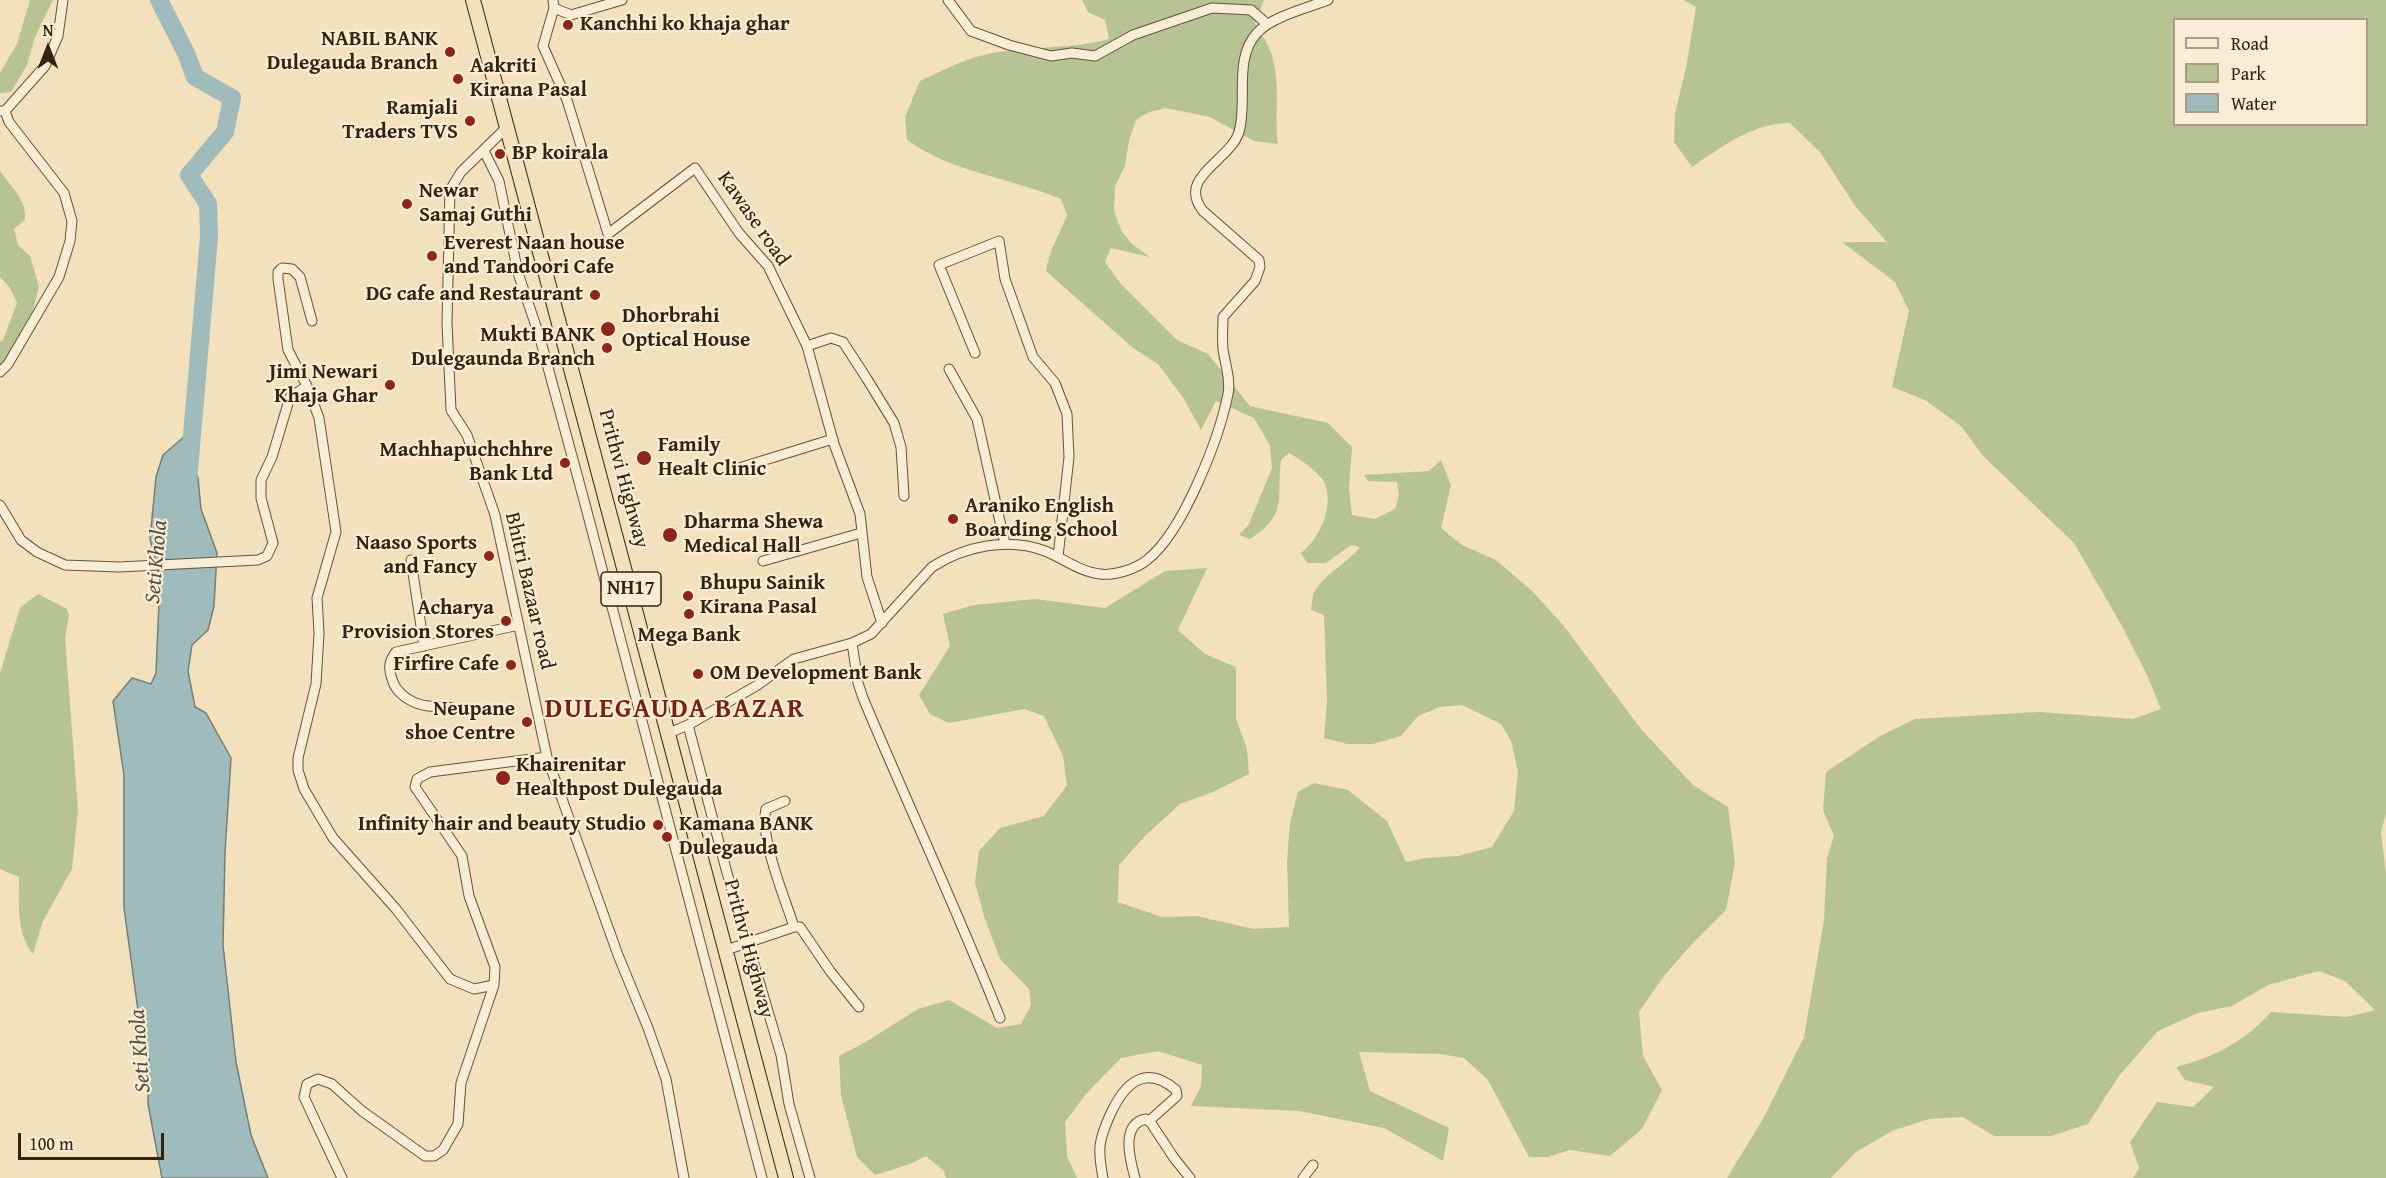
<!DOCTYPE html>
<html>
<head>
<meta charset="utf-8">
<style>
  body { margin:0 }
  #map { position:relative; width:2386px; height:1178px; overflow:hidden; background:#f3e1bd; font-family:"Gentium Book Plus",serif }
  canvas { display:block }
  .legend { position:absolute; left:2173px; top:18px; width:195px; height:108px; box-sizing:border-box; background:#f7ecd4; border:2px solid #a99c84; margin:0; padding:8px 10px; list-style:none; font-size:18px; color:#34230d }
  .legend li { display:flex; align-items:center; gap:12px; height:30px }
  .legend b { width:30px; border:2px solid #a99c84 }
  .north { position:absolute; left:18px; top:18px; width:60px; height:60px; -webkit-text-stroke:4px #f7ecd4; paint-order:stroke; rotate:0deg; font-size:16px; font-weight:700; line-height:24px; text-align:center; color:#34230d }
  .north::after { content:''; display:block; margin:auto; width:21px; height:27px; background:#34230d; clip-path:polygon(50% 0,100% 100%,50% 72%,0 100%) }
  .scale { position:absolute; left:18px; top:1133px; width:146px; height:27px; box-sizing:border-box; border:3px solid #34230d; border-top:0; padding-left:8px; font-size:18px; line-height:21px; white-space:nowrap; color:#34230d; -webkit-text-stroke:4px #f7ecd4; paint-order:stroke }
</style>
</head>
<body>
<div id="map">
<canvas width="2386" height="1178"></canvas>
<ul class="legend">
<li><b style="height:8px;background:#f7ecd4"></b>Road</li>
<li><b style="height:16px;background:#b8c393"></b>Park</li>
<li><b style="height:16px;background:#9fbbbb"></b>Water</li>
</ul>
<div class="north">N</div>
<div class="scale">100 m</div>
</div>
<script>
const ctx = document.querySelector('canvas').getContext('2d');
ctx.lineJoin = 'round';
function fill(path, color) {
  ctx.fillStyle = color;
  ctx.fill(path, 'evenodd');
}
function trace(path, color, width, dash) {
  ctx.strokeStyle = color;
  ctx.lineWidth = width;
  ctx.lineCap = dash ? 'butt' : 'round';
  ctx.setLineDash(dash || []);
  ctx.stroke(path);
}
function label(font, color, halo, rows, align = 'center') {
  ctx.font = font + ' "Gentium Book Plus",serif';
  ctx.lineWidth = 4.5;
  ctx.setLineDash([]);
  ctx.textBaseline = 'middle';
  ctx.strokeStyle = halo;
  ctx.fillStyle = color;
  for (const [text, x, y, turn = 0] of rows) {
    ctx.save();
    ctx.translate(x, y);
    ctx.rotate((+turn || 0) * Math.PI / 180);
    ctx.textAlign = isNaN(turn) ? turn : align;
    if (halo) ctx.strokeText(text, 0, 0);
    ctx.fillText(text, 0, 0);
    ctx.restore();
  }
}
fill(new Path2D(`
  M30,0H53L35,37L27,65L11,92L0,93V73L17,44Z
  M1082,0H1264L1255,23C1261,33 1269,45 1272,56C1281,85 1274,115 1278,144L1254,141L1210,117L1165,108L1147,113L1136,120L1129,141L1125,166L1115,186L1114,211L1122,232L1132,244L1150,257L1111,248L1105,262L1120,283L1177,340L1208,354L1250,406L1328,423L1352,447L1349,488L1352,515L1375,519L1395,509L1399,495L1397,482L1368,481L1364,475L1429,471L1441,460L1451,485L1441,528L1462,545L1496,560L1532,591L1563,625L1641,729L1693,785L1728,807L1735,863L1726,910L1691,945L1664,976L1639,1012L1643,1056L1662,1090L1642,1129L1610,1156L1570,1150L1548,1157H1529L1488,1080L1464,1058L1440,1054L1359,1052L1370,1091L1449,1128L1443,1161L1384,1128L1299,1111L1191,1106L1201,1086L1202,1065L1158,1051L1121,1058L1086,1094L1065,1122L1067,1156L1077,1178H946L944,1171L926,1156L910,1164L875,1175L857,1157L841,1095L839,1056L864,1043L918,1009L949,1000L997,1028L1021,1024L1031,1005L1029,989L1000,959L984,916L975,883L979,851L1000,828L1044,816L1067,785L1063,756L1044,716L1024,709L949,723L930,714L919,695L950,646L943,614L974,605L1035,599L1105,608L1165,571L1207,568L1178,630L1205,654L1236,667V719L1247,749L1249,774L1213,792L1180,804L1145,836L1119,865L1118,902L1162,917L1197,916L1253,929L1289,927L1287,862L1290,822L1298,792L1314,783L1348,790L1387,821L1406,862L1425,858L1458,856L1492,847L1514,811L1518,771L1511,741L1501,724L1462,705L1440,707L1418,716L1401,736L1373,744H1347L1324,738L1327,701L1324,615L1311,610C1312,604 1312,596 1315,591C1325,573 1347,564 1360,547L1351,545L1326,563H1307L1301,553C1320,539 1336,503 1323,480C1318,472 1297,457 1289,453L1281,460C1276,499 1289,514 1250,539L1239,535L1249,524L1272,468L1270,446L1254,418L1216,401L1201,430L1184,399L1158,364L1133,348L1046,271C1049,250 1060,234 1067,215L1061,199C1011,178 951,172 907,140L905,117L920,81C945,69 971,56 998,52C1035,46 1072,49 1109,39L1105,20L1088,12Z
  M1683,0H2386V814L2381,832L2386,873V1178H2133L2139,1168L2130,1142L2157,1102L2193,1107L2214,1087L2185,1080L2176,1067C2215,1057 2244,1042 2271,1012L2347,1017L2375,1010L2345,981L2319,971L2268,985L2232,1006L2198,1013L2158,1031L2119,1076L2088,1124L2051,1136H1994L1963,1117L1929,1119L1892,1131L1856,1152L1831,1178H1727L1763,1119L1804,1037L1824,920L1827,858L1834,836L1823,810L1826,772L1880,736L1915,719L2039,712L2133,719L2161,709L2147,675L2123,628L2074,543L1983,456L1961,426L1925,400L1892,387L1909,311L1895,282L1842,242H1887L1855,206L1820,152L1790,123C1752,123 1722,147 1692,167L1674,142L1675,114L1686,68L1696,7ZM2174,20H2366V124H2174Z
  M0,171C11,187 27,199 25,220L14,229L18,245L30,256L39,286L30,323L0,368V342L3,340L17,303L10,288L0,277Z
  M38,594L67,609L69,615L65,638L78,810L72,869L43,921L33,954C16,932 19,904 19,877L0,869V673L20,608Z`), '#b8c393');
const water = new Path2D(`
  M193,429L190,457L198,478L201,509L217,553L214,606L208,630L192,645L188,671L195,707L206,713L231,758L225,852L223,945L236,1062L251,1135L268,1178H162L148,1104L149,1058L139,1018L124,908V775L113,701L132,678L151,684L156,673L160,579L150,539L156,477L163,455Z`);
fill(water, '#9fbbbb');
trace(water, '#747e75', 1.5);
trace(new Path2D(`
  M159,0L186,53L195,77L232,98L225,132L189,175L208,204L209,237L188,482`), '#9fbbbb', 18);
const minor = new Path2D(`
  M553,0L554,8L571,15L622,0
  M948,0L971,31L1009,45L1051,56L1072,53L1095,56L1133,35L1212,8L1251,10L1267,24
  M554,8L543,46L567,100L608,234L695,168L739,233L768,266L807,346L834,444L860,514L867,577L882,623
  M0,111H5L45,66L58,36L63,0
  M507,127L461,172L450,190L447,323L451,410L467,435L495,515L547,757L618,955L648,1028L666,1079L684,1178
  M484,151L499,181L518,273L540,338L585,504L762,1178
  M807,346L831,338L843,342L867,379L894,423L901,447L904,496
  M975,353L939,265L999,241L1005,279L1033,357L1055,383L1067,414L1069,457L1058,557
  M949,369L977,419L1005,544
  M0,372L8,364L59,277L70,241L72,221L64,193L9,122L5,111
  M307,386L288,350L278,279V272L282,268L292,269L300,277L312,321
  M739,468L833,439
  M0,505L21,540L37,552L65,565L119,567L258,560L267,556L273,543L261,498V480L272,457L290,397L307,386L319,418L336,532L317,598L319,633L316,684L298,758V770L304,789L333,838L396,909L450,979L474,989L494,985L461,1083L458,1124L443,1150L434,1156H425L362,1111L332,1084L318,1079L307,1084L304,1097L342,1178
  M411,560L424,646
  M763,561L861,533
  M852,643L858,683L863,698C908,805 957,910 1000,1018
  M452,708C444,706 436,707 428,706C412,704 396,694 392,679C388,668 389,661 396,652L519,625
  M688,725L727,873L781,1055L789,1104L810,1178
  M669,733L688,725L756,686L794,659L852,643L871,634L932,567C965,546 1008,537 1045,551C1063,558 1080,572 1100,574C1114,576 1136,569 1147,560C1183,532 1219,439 1228,394C1231,380 1225,364 1223,349C1222,339 1223,328 1223,317L1255,281L1260,267L1259,260L1203,211C1176,177 1230,161 1239,132C1248,101 1233,59 1257,33C1271,17 1307,8 1328,0
  M785,801L766,809C759,837 785,898 794,927
  M726,950L794,927H800L830,971L859,1007
  M494,985L495,967L469,896L462,856L415,787L417,779L430,772L547,757
  M1103,1178C1101,1167 1099,1157 1100,1146C1101,1136 1106,1124 1110,1115C1124,1084 1145,1063 1176,1090L1177,1096L1149,1121
  M1135,1178C1130,1160 1120,1124 1146,1119L1151,1123L1174,1158L1190,1178
  M1303,1178L1313,1165`);
const highway = new Path2D(`
  M473,0L786,1178`);
trace(minor, '#645239', 11);
trace(highway, '#34230d', 16);
trace(minor, '#f7ecd4', 9);
trace(highway, '#f3e1bd', 14);
for (const [x, y, r, color] of [
  [568,25,6,"#8f2418"],
  [450,52,6,"#8f2418"],
  [458,79,6,"#8f2418"],
  [470,121,6,"#8f2418"],
  [500,154,6,"#8f2418"],
  [407,204,6,"#8f2418"],
  [432,256,6,"#8f2418"],
  [595,295,6,"#8f2418"],
  [608,329,8,"#8f2418"],
  [607,348,6,"#8f2418"],
  [390,385,6,"#8f2418"],
  [644,458,8,"#8f2418"],
  [565,463,6,"#8f2418"],
  [953,519,6,"#8f2418"],
  [670,535,8,"#8f2418"],
  [489,556,6,"#8f2418"],
  [688,596,6,"#8f2418"],
  [689,614,6,"#8f2418"],
  [506,621,6,"#8f2418"],
  [511,665,6,"#8f2418"],
  [698,674,6,"#8f2418"],
  [527,722,6,"#8f2418"],
  [503,778,8,"#8f2418"],
  [658,825,6,"#8f2418"],
  [667,837,6,"#8f2418"]
]) {
  const dot = new Path2D();
  dot.arc(x, y, r, 0, 2 * Math.PI);
  ctx.fillStyle = color;
  ctx.fill(dot);
  trace(dot, '#f7ecd4', 2);
}
for (const [x, y, w] of [
  [631,589,60]
]) {
  const box = new Path2D();
  box.roundRect(x - w / 2, y - 17, w, 34, 4.5);
  ctx.fillStyle = '#f7ecd4';
  ctx.fill(box);
  trace(box, '#34230d', 1.5);
}
label('bold 20px', '#34230d', null, [
  ["NH17",631,589]
]);
label('bold 21px', '#34230d', '#f7ecd4', [
  ["Kanchhi ko khaja ghar",580,25],
  ["NABIL BANK",438,40,"right"],
  ["Dulegauda Branch",438,64,"right"],
  ["Aakriti",470,67],
  ["Kirana Pasal",470,91],
  ["Ramjali",458,109,"right"],
  ["Traders TVS",458,133,"right"],
  ["BP koirala",512,154],
  ["Newar",419,192],
  ["Samaj Guthi",419,216],
  ["Everest Naan house",444,244],
  ["and Tandoori Cafe",444,268],
  ["DG cafe and Restaurant",583,295,"right"],
  ["Dhorbrahi",622,317],
  ["Optical House",622,341],
  ["Mukti BANK",595,336,"right"],
  ["Dulegaunda Branch",595,360,"right"],
  ["Jimi Newari",378,373,"right"],
  ["Khaja Ghar",378,397,"right"],
  ["Family",658,446],
  ["Healt Clinic",658,470],
  ["Machhapuchchhre",553,451,"right"],
  ["Bank Ltd",553,475,"right"],
  ["Araniko English",965,507],
  ["Boarding School",965,531],
  ["Dharma Shewa",684,523],
  ["Medical Hall",684,547],
  ["Naaso Sports",477,544,"right"],
  ["and Fancy",477,568,"right"],
  ["Bhupu Sainik",700,584],
  ["Kirana Pasal",700,608],
  ["Acharya",494,609,"right"],
  ["Provision Stores",494,633,"right"],
  ["Mega Bank",689,636,"center"],
  ["Firfire Cafe",499,665,"right"],
  ["OM Development Bank",710,674],
  ["Neupane",515,710,"right"],
  ["shoe Centre",515,734,"right"],
  ["Khairenitar",516,766],
  ["Healthpost Dulegauda",516,790],
  ["Infinity hair and beauty Studio",646,825,"right"],
  ["Kamana BANK",679,825],
  ["Dulegauda",679,849]
], 'left');
label('21px', '#34230d', '#f7ecd4', [
  ["Kawase road",753,219,55],
  ["Prithvi Highway",623,479,75],
  ["Bhitri Bazaar road",529,591,77],
  ["Prithvi Highway",748,949,75]
]);
label('italic 22px', '#545141', '#f7ecd4', [
  ["Seti Khola",157,562,-85],
  ["Seti Khola",141,1051,-94]
]);
ctx.letterSpacing = '1.5px';
label('bold 27px', '#7a1f14', '#f7ecd4', [
  ["DULEGAUDA BAZAR",675,710]
]);
ctx.letterSpacing = '0px';
</script>
</body>
</html>
